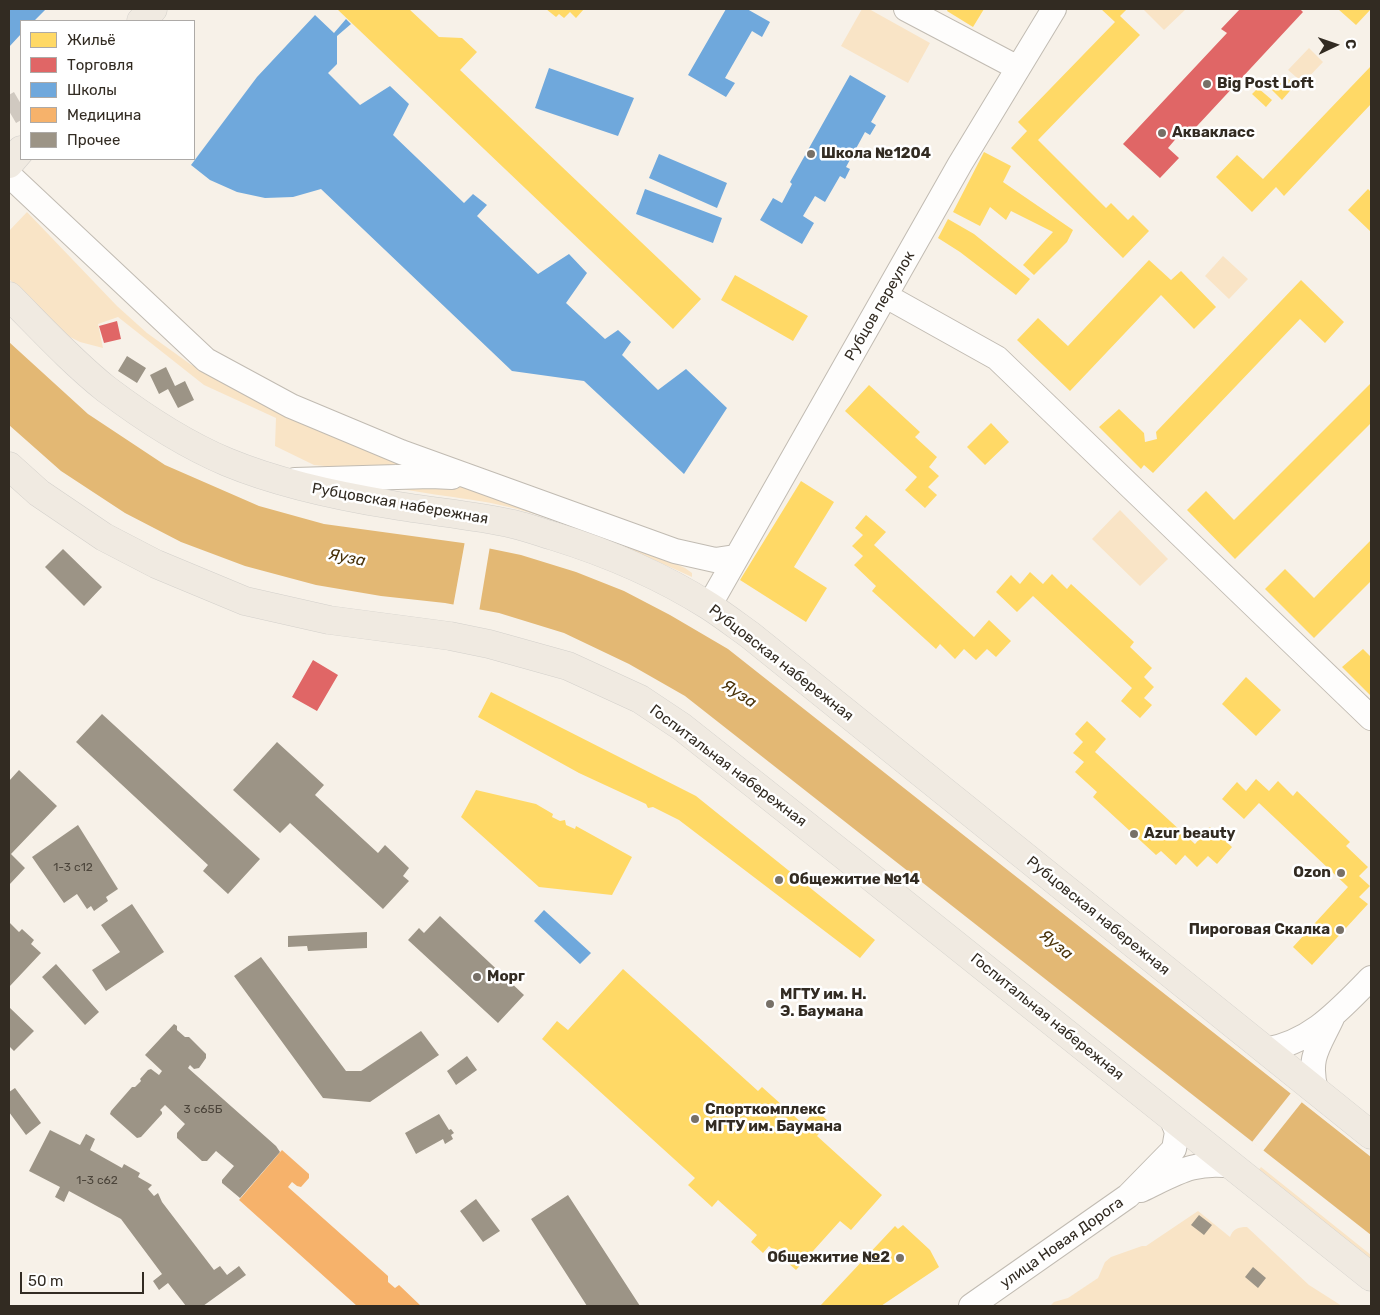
<!DOCTYPE html>
<html>
<head>
<meta charset="utf-8">
<style>
  body { margin:0 }
  #map { position:relative; width:1380px; height:1315px; overflow:hidden; background:#f7f1e8; font-family:Rubik,sans-serif }
  canvas { display:block }
  .frame { position:absolute; inset:0; border:10px solid #322b22; pointer-events:none }
  .legend { position:absolute; left:20px; top:20px; width:175px; height:140px; box-sizing:border-box; background:#fff; border:1px solid #adaaa7; margin:0; padding:6px 9px; list-style:none; font-size:15px; color:#322b22 }
  .legend li { display:flex; align-items:center; gap:10px; height:25px }
  .legend b { width:25px; border:1px solid #adaaa7 }
  .north { position:absolute; left:1310px; top:20px; width:50px; height:50px; -webkit-text-stroke:4px #fff; paint-order:stroke; rotate:87deg; font-size:14px; font-weight:700; line-height:20px; text-align:center; color:#322b22 }
  .north::after { content:''; display:block; margin:auto; width:18px; height:22px; background:#322b22; clip-path:polygon(50% 0,100% 100%,50% 72%,0 100%) }
  .scale { position:absolute; left:20px; top:1272px; width:124px; height:22px; box-sizing:border-box; border:2px solid #322b22; border-top:0; padding-left:6px; font-size:15px; line-height:18px; white-space:nowrap; color:#322b22; -webkit-text-stroke:4px #fff; paint-order:stroke }
</style>
</head>
<body>
<div id="map">
<canvas width="1380" height="1315"></canvas>
<div class="frame"></div>
<ul class="legend">
<li><b style="height:14px;background:#ffd966"></b>Жильё</li>
<li><b style="height:14px;background:#e06666"></b>Торговля</li>
<li><b style="height:14px;background:#6fa8dc"></b>Школы</li>
<li><b style="height:14px;background:#f6b26b"></b>Медицина</li>
<li><b style="height:14px;background:#9c9486"></b>Прочее</li>
</ul>
<div class="north">С</div>
<div class="scale">50 m</div>
</div>
<script>
const ctx = document.querySelector('canvas').getContext('2d');
ctx.lineJoin = 'round';
function fill(path, color) {
  ctx.fillStyle = color;
  ctx.fill(path, 'evenodd');
}
function trace(path, color, width, dash) {
  ctx.strokeStyle = color;
  ctx.lineWidth = width;
  ctx.lineCap = dash ? 'butt' : 'round';
  ctx.setLineDash(dash || []);
  ctx.stroke(path);
}
function label(font, color, halo, rows, align = 'center') {
  ctx.font = font + ' Rubik,sans-serif';
  ctx.lineWidth = 5;
  ctx.setLineDash([]);
  ctx.textBaseline = 'middle';
  ctx.strokeStyle = halo;
  ctx.fillStyle = color;
  for (const [text, x, y, turn = 0] of rows) {
    ctx.save();
    ctx.translate(x, y);
    ctx.rotate((+turn || 0) * Math.PI / 180);
    ctx.textAlign = isNaN(turn) ? turn : align;
    if (halo) ctx.strokeText(text, 0, 0);
    ctx.fillText(text, 0, 0);
    ctx.restore();
  }
}
fill(new Path2D(`
  M862,9H869L930,43L908,83L841,46Z
  M1143,9H1186L1164,30Z
  M1309,48L1323,62L1303,83L1288,70Z
  M27,212L117,306L147,333L190,364L238,389L418,469L345,468L314,465L275,446L276,418L204,385L118,317L98,324L103,348L80,342L66,335L9,279V231Z
  M1223,256L1248,279L1229,299L1205,276Z
  M435,479L541,506L685,568L692,573V577C635,551 578,525 517,509C469,496 419,496 371,481Z
  M1120,510L1168,559L1140,586L1092,539Z
  M1261,1167L1371,1255V1263L1258,1171Z
  M1198,1211L1230,1237C1233,1229 1238,1227 1247,1227L1309,1285L1342,1306H1050L1054,1302L1068,1298L1098,1278L1105,1262L1111,1257L1142,1246H1146Z`), '#f9e4c6');
fill(new Path2D(`
  M9,342L88,414L165,465L259,506L324,524L463,543L521,555L576,572L624,591L670,615L728,649L1371,1157V1235L685,696L629,664L564,633L499,613L445,603L381,596L316,585L245,566L181,542L125,513L61,471L9,425Z`), '#e3b874');
fill(new Path2D(`
  M465,541L490,546L479,612L453,607Z
  M1291,1093L1302,1102L1263,1151L1252,1142Z`), '#f7f1e8');
fill(new Path2D(`
  M337,9H409L439,37L462,38L477,52L460,70L701,299L673,329Z
  M546,9H584L576,18L570,12L564,18L559,14L556,17Z
  M948,9H984L973,27L947,11Z
  M1101,9H1127L1120,16L1140,35L1038,140L1106,208L1111,203L1128,220L1133,215L1149,231L1123,258L1011,148L1027,131L1018,122L1115,22Z
  M1338,9H1371L1356,25Z
  M1371,66V104L1284,196L1276,187L1252,212L1216,177L1237,155L1263,179Z
  M1285,76L1295,85L1282,100L1272,90Z
  M1258,88L1272,100L1266,107L1252,94Z
  M984,152L1011,166L1003,182L1073,230L1067,242L1034,275L1023,265L1053,232L1011,211L1006,220L990,207L980,226L953,212Z
  M1368,189L1371,192V232L1348,210Z
  M948,219L974,234L1030,279L1016,295L960,252L938,238Z
  M1149,260L1171,280L1181,271L1216,307L1194,329L1161,295L1070,391L1017,340L1038,318L1068,346Z
  M735,275L808,316L793,341L721,300Z
  M1301,280L1344,322L1325,343L1300,319L1153,473L1144,465L1141,469L1099,427L1119,409L1144,433L1145,442L1157,439L1156,432Z
  M1371,383V423L1235,559L1187,510L1206,491L1234,520Z
  M869,385L920,432L915,437L937,457L929,467L939,476L928,487L937,495L925,508L905,490L917,477L845,411Z
  M991,423L1009,442L985,465L967,447Z
  M801,481L834,502L794,567L827,588L806,622L740,580Z
  M866,515L886,532L874,545L974,637L989,620L1011,641L996,657L987,649L976,660L964,649L955,659L940,644L936,649L872,591L876,586L854,565L863,556L852,546L863,535L855,528Z
  M1371,540V581L1314,638L1265,589L1285,569L1314,598Z
  M1030,572L1043,584L1052,574L1067,589L1071,584L1134,642L1130,647L1152,668L1144,677L1154,687L1144,698L1152,705L1140,718L1121,701L1132,688L1033,596L1017,612L996,592L1011,575L1020,584Z
  M1363,649L1371,657V696L1342,667Z
  M1246,677L1281,710L1256,736L1222,704Z
  M491,692L696,796L875,940L860,958L679,820L653,807L648,808L646,804L579,773L478,717Z
  M1087,721L1106,739L1095,752L1195,844L1210,827L1232,847L1217,864L1208,856L1197,867L1185,855L1176,865L1161,851L1156,855L1093,797L1097,792L1075,772L1084,762L1073,753L1083,742L1075,734Z
  M1256,779L1269,791L1278,781L1293,796L1297,791L1350,842L1346,846L1368,867L1359,876L1370,886L1359,897L1368,904L1312,965L1293,947L1348,887L1259,803L1244,819L1222,799L1237,782L1246,791Z
  M476,790L536,804L553,814L552,817L560,821L565,820L566,825L575,829L576,826L632,857L612,895L539,887L461,817Z
  M623,969L758,1091L762,1087L803,1124L816,1110L829,1122L817,1136L882,1195L851,1230L840,1221L796,1270L769,1246L763,1253L751,1242L757,1235L718,1200L712,1207L688,1185L695,1178L542,1039L557,1021L568,1030Z
  M903,1225L930,1250L939,1267L881,1306H820L895,1226L898,1229Z`), '#ffd966');
fill(new Path2D(`
  M1240,9H1300L1303,12L1184,140L1179,135L1168,148L1179,158L1160,178L1123,144L1227,33L1221,29Z
  M117,321L121,339L104,343L99,326Z
  M313,660L338,675L317,711L292,697Z`), '#e06666');
fill(new Path2D(`
  M9,9H46L34,21H21V34L9,47Z
  M726,9H747L770,22L762,37L752,31L725,78L735,83L726,97L688,75Z
  M315,15L334,33L346,19L351,24L337,36V64L328,73L360,105L390,86L409,104L393,135L464,203L473,194L487,205L477,216L538,274L569,254L587,273L566,303L605,339L618,330L631,342L622,355L658,390L686,369L727,408L684,474L584,381L512,371L321,189L293,197L265,198L237,192L210,180L191,165L257,77Z
  M549,68L634,98L618,136L535,108Z
  M850,75L886,96L871,122L876,125L870,135L865,132L846,167L850,169L845,179L840,176L825,202L815,196L803,216L814,223L802,244L760,220L773,198L782,203L792,184L790,182Z
  M659,154L727,183L717,208L649,178Z
  M645,189L722,218L713,243L636,214Z
  M544,910L591,953L580,964L534,921Z`), '#6fa8dc');
fill(new Path2D(`
  M282,1150L309,1174V1178L301,1187L297,1186L292,1182L288,1187L388,1276V1282L395,1288L399,1285L421,1306H357L239,1200Z`), '#f6b26b');
fill(new Path2D(`
  M127,356L146,368L137,383L118,371Z
  M166,367L175,386L185,381L194,400L178,408L168,389L159,394L150,375Z
  M63,549L102,587L84,606L45,567Z
  M102,714L260,859L228,894L203,871L208,865L76,742Z
  M277,742L324,785L315,795L378,853L385,845L409,868L403,876L409,881L383,909L290,823L280,833L233,790Z
  M19,770L57,806L11,854L25,868L9,885V781Z
  M78,825L118,889L106,897L108,901L94,911L91,906L87,909L77,894L64,903L32,857Z
  M132,904L164,952L106,991L92,970L120,952L101,925Z
  M440,916L524,995L498,1023L408,940L419,928L424,933Z
  M9,922L19,932L22,929L34,940L31,944L41,953L9,987Z
  M367,932V948L308,951L307,946L288,947V936Z
  M261,957L346,1071H361L421,1031L439,1055L370,1102L323,1098L234,976Z
  M56,964L99,1012L85,1025L42,977Z
  M9,1007L34,1031L14,1051L9,1046Z
  M174,1024L177,1026V1030L185,1037H189L206,1054V1058L199,1068L194,1069L190,1065L188,1068L276,1146L280,1152L240,1198L222,1183V1180L234,1166L216,1151L207,1161H202L177,1138V1133L185,1124L165,1105L160,1110L162,1112V1114L141,1137L137,1138L110,1114L111,1111L132,1087H135L141,1081L140,1079L148,1070L151,1069L159,1075L162,1071L145,1055Z
  M467,1056L477,1070L456,1085L447,1071Z
  M15,1088L41,1123L26,1135L9,1112V1092Z
  M439,1114L449,1130L451,1129L454,1133L451,1135L453,1139L445,1144L443,1139L416,1154L405,1133Z
  M50,1130L80,1145L86,1134L95,1139L90,1150L122,1168L124,1164L140,1173L138,1177L152,1185L148,1189L154,1196L158,1193L162,1202L214,1270L220,1266L227,1275L239,1266L246,1275L203,1306H186L168,1283L159,1290L153,1281L162,1274L121,1219L69,1191L64,1202L55,1197L60,1187L29,1171Z
  M568,1195L640,1306H587L531,1219Z
  M476,1199L500,1231L483,1242L460,1211Z
  M1199,1215L1212,1225L1204,1235L1191,1225Z
  M1253,1267L1266,1278L1258,1288L1245,1277Z`), '#9c9486');
trace(new Path2D(`
  M9,111L21,104`), '#d0c9c0', 28, [28, 14]);
const minor = new Path2D(`
  M906,9L1018,68
  M9,175L206,360L291,406L401,452L675,551L715,560L735,557
  M886,296L997,358L1371,718
  M295,480L431,476L452,477
  M709,606L960,164L1054,9
  M1265,1050C1312,1042 1339,1010 1371,978
  M1316,1090C1307,1058 1319,1046 1332,1018
  M1141,1190C1175,1174 1194,1160 1233,1166
  M971,1306L1128,1196L1174,1149L1177,1132L1171,1117`);
const major = new Path2D(`
  M141,21L153,9
  M9,164L21,150
  M9,296C40,327 71,361 106,389C143,417 184,444 227,462C280,484 337,496 393,505C433,512 473,515 513,524C526,527 540,532 553,536C608,553 660,575 709,606C723,615 736,625 750,635L1371,1135
  M9,466L39,493L104,537L156,564L245,601L329,620L450,636L489,644L568,666L640,699L682,727L856,865L1371,1277`);
trace(minor, '#c1bbb2', 26);
trace(major, '#d3d0cb', 29);
trace(minor, '#fefdfc', 24);
trace(major, '#f0eae1', 28);
for (const [x, y, r, color] of [
  [1207,84,5,"#777067"],
  [1162,133,5,"#777067"],
  [811,154,5,"#777067"],
  [1134,834,5,"#777067"],
  [1341,873,5,"#777067"],
  [779,880,5,"#777067"],
  [1340,930,5,"#777067"],
  [477,977,5,"#777067"],
  [770,1004,5,"#777067"],
  [695,1119,5,"#777067"],
  [900,1258,5,"#777067"]
]) {
  const dot = new Path2D();
  dot.arc(x, y, r, 0, 2 * Math.PI);
  ctx.fillStyle = color;
  ctx.fill(dot);
  trace(dot, '#fff', 2);
}
label('12px', '#4c453b', null, [
  ["1-3 с12",73,868],
  ["3 с65Б",203,1110],
  ["1-3 с62",97,1181]
]);
label('bold 15px', '#322b22', '#fff', [
  ["Big Post Loft",1217,84],
  ["Аквакласс",1172,133],
  ["Школа №1204",821,154],
  ["Azur beauty",1144,834],
  ["Ozon",1331,873,"right"],
  ["Общежитие №14",789,880],
  ["Пироговая Скалка",1330,930,"right"],
  ["Морг",487,977],
  ["МГТУ им. Н.",780,995],
  ["Э. Баумана",780,1012],
  ["Спорткомплекс",705,1110],
  ["МГТУ им. Баумана",705,1127],
  ["Общежитие №2",890,1258,"right"]
], 'left');
label('15px', '#322b22', '#fff', [
  ["Рубцов переулок",880,306,-60],
  ["Рубцовская набережная",400,504,10],
  ["Рубцовская набережная",781,663,38],
  ["Госпитальная набережная",728,766,37],
  ["Рубцовская набережная",1098,916,39],
  ["Госпитальная набережная",1047,1017,39],
  ["улица Новая Дорога",1062,1243,-35]
]);
label('italic 16px', '#493209', '#fff', [
  ["Яуза",347,558,11],
  ["Яуза",739,694,33],
  ["Яуза",1056,945,39]
]);
</script>
</body>
</html>
